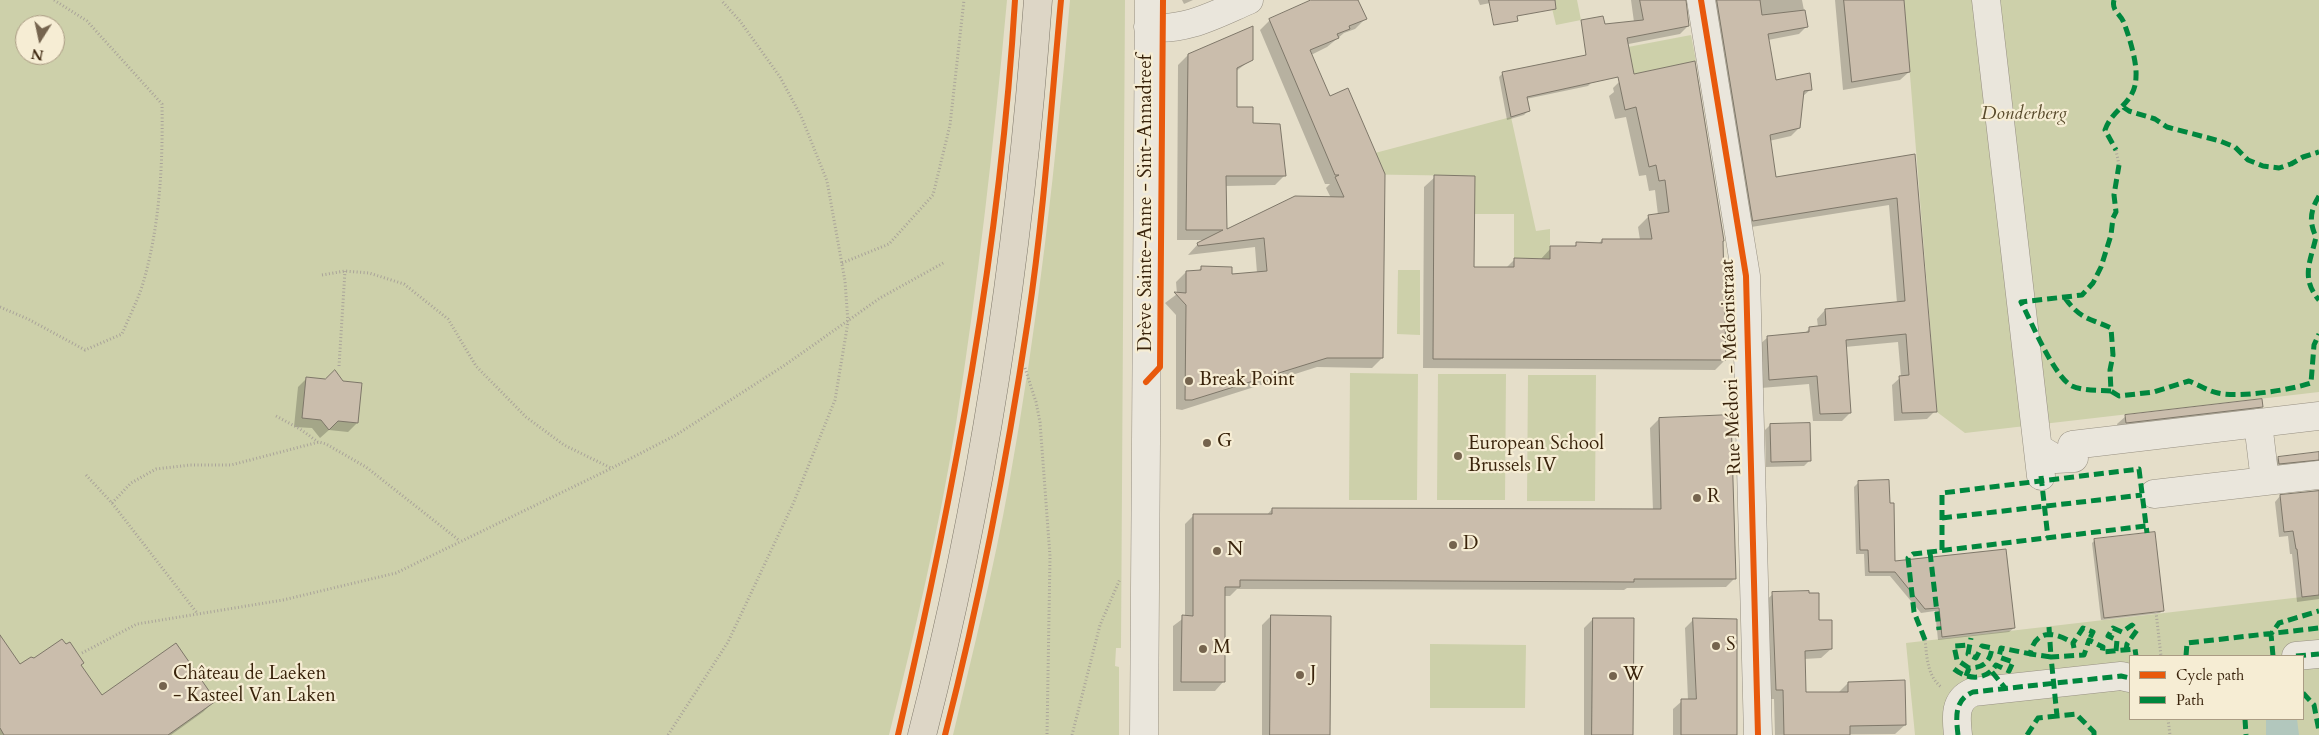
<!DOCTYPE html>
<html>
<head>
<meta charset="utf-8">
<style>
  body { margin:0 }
  #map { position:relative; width:2319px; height:735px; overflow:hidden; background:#e5dec9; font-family:Cardo,serif }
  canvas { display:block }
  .legend { position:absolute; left:2129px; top:655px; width:175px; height:65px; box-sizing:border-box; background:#f6edd4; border:1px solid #aa9c84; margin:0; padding:6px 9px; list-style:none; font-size:15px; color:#39230b }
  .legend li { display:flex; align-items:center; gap:10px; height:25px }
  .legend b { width:25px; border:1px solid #aa9c84 }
  .north { position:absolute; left:15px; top:15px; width:50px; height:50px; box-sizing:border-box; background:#f6edd4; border:1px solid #aa9c84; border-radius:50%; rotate:190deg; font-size:14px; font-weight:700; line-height:20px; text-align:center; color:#39230b }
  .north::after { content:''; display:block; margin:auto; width:18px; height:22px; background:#75644e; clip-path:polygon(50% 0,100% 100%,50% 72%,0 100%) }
</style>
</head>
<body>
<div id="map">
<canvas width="2319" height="735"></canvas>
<ul class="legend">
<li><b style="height:6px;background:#e8590c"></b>Cycle path</li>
<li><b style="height:6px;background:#00873e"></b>Path</li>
</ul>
<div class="north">N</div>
</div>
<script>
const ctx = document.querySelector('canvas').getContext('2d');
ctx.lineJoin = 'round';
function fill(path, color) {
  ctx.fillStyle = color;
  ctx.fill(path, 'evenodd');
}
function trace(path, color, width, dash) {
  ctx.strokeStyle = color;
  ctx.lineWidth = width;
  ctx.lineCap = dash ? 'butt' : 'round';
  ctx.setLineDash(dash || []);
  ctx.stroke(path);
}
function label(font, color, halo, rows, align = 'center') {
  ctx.font = font + ' Cardo,serif';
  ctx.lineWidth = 4.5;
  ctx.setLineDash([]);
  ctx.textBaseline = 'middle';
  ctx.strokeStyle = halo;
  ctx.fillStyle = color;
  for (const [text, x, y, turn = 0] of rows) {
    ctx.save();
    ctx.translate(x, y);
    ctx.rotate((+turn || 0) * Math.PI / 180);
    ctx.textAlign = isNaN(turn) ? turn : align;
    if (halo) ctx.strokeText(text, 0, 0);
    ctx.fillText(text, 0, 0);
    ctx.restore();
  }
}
fill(new Path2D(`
  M0,0H1007C994,142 978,283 956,424C939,529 915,632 889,735H0ZM25,25H55V55H25Z
  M1070,0H1125L1121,648H1116L1115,666L1119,667V735H953C973,652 994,568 1009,484C1038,324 1056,162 1070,0Z
  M1550,0H1577L1581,20L1556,25Z
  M1904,0H2319V392L1965,433L1937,412Z
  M1691,35L1696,61L1634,74L1628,47Z
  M1511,117L1536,231L1550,229V259L1514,258V214H1474V176L1344,174L1375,153Z
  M1398,270H1420V335L1397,334Z
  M1350,373L1418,374L1417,500H1349Z
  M1438,374H1506L1505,500H1437Z
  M1528,375H1596L1595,501H1527Z
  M2319,595V735H1915L1906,643ZM2130,656H2303V719H2130Z
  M1430,644L1526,645L1525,708H1430Z`), '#cdd0aa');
fill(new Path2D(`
  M2266,719H2297L2299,735H2266Z`), '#b2c7bd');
fill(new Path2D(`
  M1182,0H1193L1184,4Z
  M1314,0H1357L1365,19L1355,29L1344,33L1327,47L1311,55L1382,358L1372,368L1317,367L1182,410L1176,409V315L1165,303L1177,294L1176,282L1186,272H1197L1201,268L1230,275L1257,273L1255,247L1188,255L1198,244L1207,240H1177L1178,65L1188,55L1252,59L1235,72V108L1252,125L1285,175L1275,185L1225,186V231L1331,198L1326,188L1330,184H1325L1260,30L1270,20Z
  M1478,0H1506L1480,5Z
  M1631,0H1685L1688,26L1680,34L1608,48L1634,22Z
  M1706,0H1802L1807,26L1799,34L1768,40L1775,81L1811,89L1802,97L1799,128L1791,136L1769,141L1775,178L1914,155L1935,411L1927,419L1894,421L1892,385L1901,377L1898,342L1845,347L1850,413L1842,421H1813L1809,384L1761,388L1759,345L1768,337L1804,334L1810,328L1818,327L1817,319L1825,310L1897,303L1889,205L1745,228Z
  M1835,0H1903L1909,72L1900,80L1843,90Z
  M1503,73L1592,82L1588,86L1526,99L1528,111L1524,115L1507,120L1499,77Z
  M1623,78L1722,242L1725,360L1715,370L1423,368L1424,187L1435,177L1473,268H1506L1514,260H1540L1551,248L1573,247L1577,244H1598L1602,240H1640L1638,227L1649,216L1658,215L1655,190L1649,191L1646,175L1639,176L1626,117L1615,119L1609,96L1614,92L1613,88Z
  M307,378L325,380L357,423L348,432L329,430L320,438L312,428L294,427L298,387Z
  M2262,406L2253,415L2118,431L2117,424L2126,416Z
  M1659,419L1734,579L1726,587L1627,588L1624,590L1237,589L1230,596H1224L1223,682L1215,691H1173V626L1185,617V524L1193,516H1266L1272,509L1653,511L1650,428Z
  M1770,425L1810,460L1804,466L1766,467L1765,430Z
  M2319,453V466L2273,469L2272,464L2278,458Z
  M1858,483L1894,562L2014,628L2009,632L1938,640L1935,611L1921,613L1890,576H1865L1864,554H1856L1854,487Z
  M2319,490V599L2297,602L2292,554H2290L2288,536L2279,537L2275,502L2280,496Z
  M2095,540L2163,610L2160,613L2101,620L2092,543Z
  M1773,594L1818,621L1831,649L1821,658L1804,659L1805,694L1839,692L1848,683L1905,725L1895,734L1775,735L1774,699H1767L1763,603Z
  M1271,616L1329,735H1262V625Z
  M1593,619L1632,735H1584V628Z
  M1694,619L1736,735H1673V709L1682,701L1688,700L1685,628Z
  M0,637L20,666H80L102,697L214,701L203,712L171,735H0Z`), '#0003');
const building = new Path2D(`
  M1311,0H1358L1367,19L1349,26L1350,29L1337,34L1339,38L1310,50L1330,96L1348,88L1385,174L1383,358H1327L1192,400H1185L1186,305L1174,292L1186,293V271L1201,270V266L1232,267V274L1267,271L1264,238L1198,246L1197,243L1223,230H1186L1188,54L1253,26V60L1237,68V107H1253V123L1280,124L1286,176H1226L1227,229L1295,196L1344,197L1335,177L1339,175H1335L1269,19Z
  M1489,0H1555L1556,9L1517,16L1518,21L1494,25Z
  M1640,0H1686L1689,26L1627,38L1634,74L1695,61L1724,241H1723L1726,360L1433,359L1434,175L1475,176L1474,267H1514V258L1550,259V246H1576V242L1602,243V239H1652L1648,215L1669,212L1665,180L1659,181L1656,165L1649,167L1636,107L1625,110L1618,77L1527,97L1530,111L1511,117L1502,72L1586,55L1581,20L1603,16L1605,24L1643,20Z
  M1717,0H1760L1762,15L1805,10L1808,27L1768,34L1776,80L1810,73L1812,90L1804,91L1800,128L1770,135L1776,177L1915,154L1937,412L1902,413L1899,376L1909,375L1906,334L1846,340L1851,413L1820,414L1817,376L1769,380L1767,336L1809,332V327L1826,325L1825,309L1905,301L1897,198L1753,221Z
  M1844,0H1904L1910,72L1852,82Z
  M335,370L343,381L362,383L358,423L338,421L329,430L321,420L302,418L306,377L325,379Z
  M2262,399L2263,407L2126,423L2125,415Z
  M1731,415L1736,579H1634V582L1240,580V587H1225V682H1181L1182,615L1193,616V514H1272V508L1661,509L1659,418Z
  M1810,423L1811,461L1771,462L1770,424Z
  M2319,452V460L2279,464L2278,457Z
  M1889,480L1890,503H1894L1895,561L2006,549L2015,628L1942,637L1939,608L1925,609L1895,572H1869L1868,550H1860L1858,481Z
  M2319,491V595L2302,597L2297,549H2296L2293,531L2284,532L2280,495Z
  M2155,532L2164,611L2104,618L2094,539Z
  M1809,591V593H1819V620H1832V649L1805,651L1806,692H1848V682L1905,680L1906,725L1850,726V735H1784L1783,690H1776L1772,592Z
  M1271,615L1331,616L1330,735H1270Z
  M1593,618H1634L1633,735H1592Z
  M1693,618L1737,619V735H1681V699H1696Z
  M0,635L20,664L31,657L34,658L62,639L66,644L70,642L84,663L81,665L102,695L176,643L216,701L168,735H4L0,728Z`);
fill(building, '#cabdac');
trace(building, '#7e7769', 1);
const minor = new Path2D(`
  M1701,0L1746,276L1758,735
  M1986,0L2041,476
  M1148,27C1185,32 1216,14 1249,0
  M2258,423L2265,481
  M2038,448L2056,459L2074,458L2072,445L2319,416
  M2154,494L2319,475
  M2296,656L2319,654
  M1144,735L1149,0
  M1958,735C1956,717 1954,700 1973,692L2121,676L2130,678`);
const major = new Path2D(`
  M922,735C984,494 1020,247 1038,0`);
trace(minor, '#979082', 29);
trace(major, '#7e7769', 29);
trace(new Path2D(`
  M2116,150L2119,165
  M842,263L889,244L933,195L950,125L964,0
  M322,275L345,271L369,273L404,284L448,319L476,366L526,417L564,445L611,468
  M0,307L28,319L85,350L122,334C129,317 139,298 144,280C160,223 163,163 162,104L87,21L54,0
  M339,366L345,271
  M1025,368L1036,402L1040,422L1050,556L1047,735
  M276,416L300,429L318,442
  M86,475L112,503L197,613
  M112,503L131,483L156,469L190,465H231L319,442L326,444L366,467L460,541
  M2156,612L2161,656
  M1925,640C1927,657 1927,675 1941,687
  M82,653L137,624L283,600L396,573L612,468L676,435L785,365L880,298L945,262
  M2168,719L2170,735
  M668,735L728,642L793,504L835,400L848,322L845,281L827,181L801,116L780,77L740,21L721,0
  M1072,735L1100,625L1120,579`), '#a9a399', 3, [1, 2.5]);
trace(minor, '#eae6dc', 28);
trace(major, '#ddd6c6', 28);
trace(new Path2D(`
  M2114,0C2111,11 2121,14 2124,23C2129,36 2137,62 2136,76C2136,104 2113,107 2105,130L2116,150
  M2123,107L2129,111L2155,119L2167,127L2220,141L2235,147L2248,160L2263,166L2279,168L2291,164L2303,157L2319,152
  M2319,196C2310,211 2309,222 2316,237C2311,260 2300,278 2319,300
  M2065,298C2080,319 2089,318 2111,328L2113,355L2110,370L2111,391L2119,396L2154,392L2189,381C2199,385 2208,391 2218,393C2239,398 2290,390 2311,383L2314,345L2319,334
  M2111,391C2099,390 2083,391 2072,386C2054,377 2031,321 2021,302L2082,295L2093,283L2101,267L2111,235L2113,218L2116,212L2114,195L2119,165
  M2041,476L2048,538
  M1942,518L2142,495
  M1942,550V493L2139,469L2147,533
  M1930,552L1939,630
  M2049,627L2051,657L2030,654C2036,629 2054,631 2073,643
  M1925,640L1914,612L1908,558L1913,554L2146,526
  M2074,648L2073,643L2083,628L2093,632L2089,640
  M2116,651L2117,640L2108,636L2113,628L2122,632L2132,625L2137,630L2127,644L2126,650
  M2186,656L2187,643L2319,628
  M2273,656L2271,634L2279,623L2319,611
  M2296,656L2319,654
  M1969,668L1957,660L1954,646L1970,645
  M1954,669C1968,680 1986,681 1996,665L2009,671L2013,662L1999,657L2001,648L2031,654
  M1992,672L2006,689
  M1966,676L1969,668C1984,668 1990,662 1992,648L1982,646L1976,658L1968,654L1971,638
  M2303,693L2314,705L2319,731
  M2245,719L2246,735
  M1958,735C1956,717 1954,700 1973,692L2121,676L2130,678
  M2027,735L2038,718L2057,716
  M2094,735V732L2076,714L2057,716L2051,657L2084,655L2089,640L2103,647L2102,652L2135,649L2136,656`), '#00873e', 5, [10, 5]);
trace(new Path2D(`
  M1701,0L1746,276L1758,735
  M1146,382L1160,367L1163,0
  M898,735C954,493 1000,249 1015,0
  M945,735C980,599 1007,459 1028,320C1044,214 1051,107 1061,0`), '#e8590c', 6);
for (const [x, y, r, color] of [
  [1189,381,5,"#75644e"],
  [1207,443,5,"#75644e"],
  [1458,456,5,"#75644e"],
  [1697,498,5,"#75644e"],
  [1453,545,5,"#75644e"],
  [1217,551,5,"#75644e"],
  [1716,646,5,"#75644e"],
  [1203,649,5,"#75644e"],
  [1300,675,5,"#75644e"],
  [1613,676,5,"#75644e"],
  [163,686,5,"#75644e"]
]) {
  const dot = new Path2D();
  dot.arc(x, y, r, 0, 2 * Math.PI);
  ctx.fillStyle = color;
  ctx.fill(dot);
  trace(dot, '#f6edd4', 2);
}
label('italic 19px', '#594b2c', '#f6edd4', [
  ["Donderberg",2024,115]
]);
label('19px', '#39230b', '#f6edd4', [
  ["Drève Sainte-Anne - Sint-Annadreef",1147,203,-90],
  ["Rue Médori - Médoristraat",1732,367,-92]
]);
label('19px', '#39230b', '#f6edd4', [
  ["Break Point",1199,381],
  ["G",1217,443],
  ["European School",1468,445],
  ["Brussels IV",1468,467],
  ["R",1707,498],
  ["D",1463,545],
  ["N",1227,551],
  ["S",1726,646],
  ["M",1213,649],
  ["Château de Laeken",173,675],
  ["- Kasteel Van Laken",173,697],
  ["J",1310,675],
  ["W",1623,676]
], 'left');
</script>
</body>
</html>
